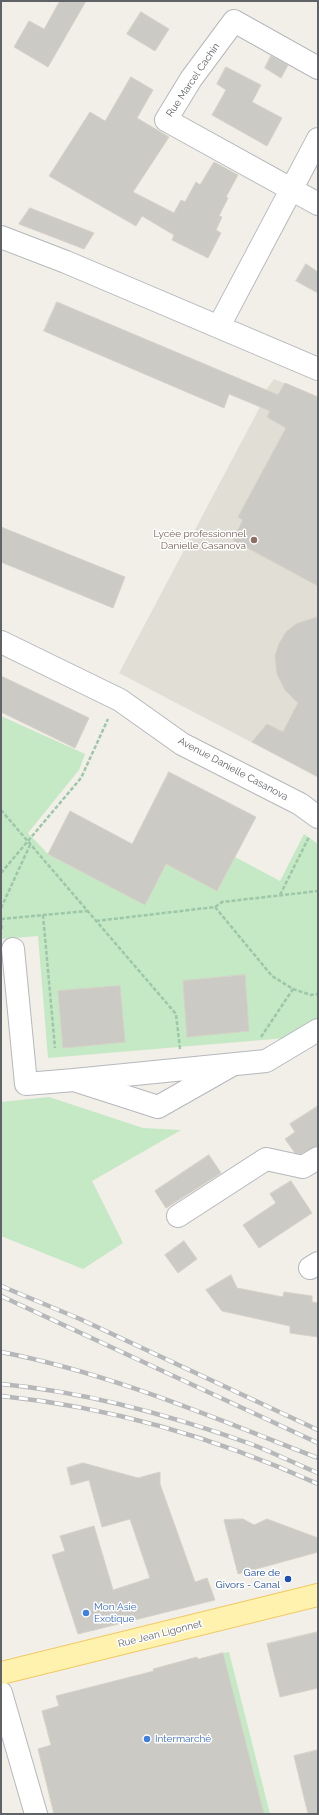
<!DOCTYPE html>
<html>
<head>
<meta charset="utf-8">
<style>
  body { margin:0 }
  #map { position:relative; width:319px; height:1815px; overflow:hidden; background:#f1efe8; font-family:Raleway,sans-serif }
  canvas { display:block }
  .frame { position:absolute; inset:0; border:2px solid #5f6368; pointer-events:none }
</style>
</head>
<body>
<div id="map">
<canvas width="319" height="1815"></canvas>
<div class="frame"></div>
</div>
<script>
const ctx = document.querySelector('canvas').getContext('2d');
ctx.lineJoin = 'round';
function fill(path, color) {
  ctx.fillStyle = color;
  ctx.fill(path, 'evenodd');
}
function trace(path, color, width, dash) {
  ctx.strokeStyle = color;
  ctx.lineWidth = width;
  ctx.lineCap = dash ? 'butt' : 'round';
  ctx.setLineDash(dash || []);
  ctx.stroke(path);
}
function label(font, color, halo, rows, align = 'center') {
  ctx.font = font + ' Raleway,sans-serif';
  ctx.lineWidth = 3;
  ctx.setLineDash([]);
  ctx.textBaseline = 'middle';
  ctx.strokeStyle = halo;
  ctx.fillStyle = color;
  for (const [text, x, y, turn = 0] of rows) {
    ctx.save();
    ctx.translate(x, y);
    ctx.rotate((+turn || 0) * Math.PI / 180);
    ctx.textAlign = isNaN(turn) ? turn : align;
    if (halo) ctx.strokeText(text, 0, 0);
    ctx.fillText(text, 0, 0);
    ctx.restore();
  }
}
fill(new Path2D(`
  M274,379L318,397V777L119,673L260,407L266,390Z`), '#e1ded6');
fill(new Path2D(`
  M1,716L85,754L79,770L28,833L48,854L145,905L166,864L217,891L235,857L280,881L304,834L318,844V1023L298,1037L48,1058L38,936L1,939Z
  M49,1097L143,1128L181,1130L92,1181L123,1243L83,1269L1,1236V1102Z
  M229,1652L270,1814H264L223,1653Z`), '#c5e8c5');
const building = new Path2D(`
  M60,1H86L48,67L14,47L29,21L44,29Z
  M141,12L169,29L155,51L127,34Z
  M271,56L288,65L281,78L265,68Z
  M226,67L261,85L252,102L282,118L267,146L212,115L226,90L217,84Z
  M131,77L153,90L137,118L169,137L133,192L174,213L181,200L185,202L196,182L200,185L214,162L238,175L226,197L228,198L219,216L222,217L216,230L221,233L208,258L172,240L174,235L142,216L136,226L49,176L90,112L105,121Z
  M30,208L94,233L84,249L19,224Z
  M306,264L318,272V293L296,281Z
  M57,302L278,395L285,383L318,397V586L233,540L243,520L238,517L286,428L267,417L270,411L229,394L224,408L44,331Z
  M1,527L125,577L113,608L1,562Z
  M318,617V777L252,742L267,724L283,732L298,703L285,690L277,674L275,656L279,644L286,632L296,624Z
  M1,676L89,718L75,748L1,712Z
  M169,772L256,817L217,891L166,864L145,905L48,854L70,811L132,844Z
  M245,975L249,1031L187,1037L183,981Z
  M120,986L125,1042L63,1048L58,991Z
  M318,1106V1146L301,1154L295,1153L285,1139L295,1132L290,1124Z
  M209,1155L221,1173L166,1208L155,1191Z
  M291,1181L312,1213L259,1248L243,1225L276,1203L270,1194Z
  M184,1241L197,1259L178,1273L165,1255Z
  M231,1275L237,1288L283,1297L284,1292L312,1296V1302L318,1303V1337L290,1333V1326L222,1311L206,1290Z
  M83,1463L138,1478L160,1472V1484L195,1582L207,1578L215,1600L78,1634L52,1555L65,1551L60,1536L94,1526L113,1590L150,1578L130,1519L102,1527L89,1480L71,1485L67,1468Z
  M243,1519L254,1525L267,1519L318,1538V1552L238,1574L224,1520Z
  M318,1632V1688L280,1697L267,1644Z
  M223,1653L264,1814H54L38,1749L51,1745L42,1711L59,1706L56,1696L154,1671L153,1669L197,1657L198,1659Z
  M318,1750V1814H308L294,1756Z`);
fill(building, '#cccac5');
trace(building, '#d6d1c6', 1);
const minor = new Path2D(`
  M318,68L234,21L191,79L166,120L318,204
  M1,237L66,262L318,369
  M219,326L318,139
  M1,642L120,700L182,744L300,804L318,817
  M13,949L26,1084L74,1080
  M232,1065L158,1107L74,1080L266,1061L318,1030
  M178,1216L266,1159L303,1167L318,1158
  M310,1268L318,1263
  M1,1693L36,1814`);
const major = new Path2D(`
  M1,1673L318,1595`);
trace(minor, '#b5b8bc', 24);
trace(major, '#f2c960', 24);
trace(new Path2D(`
  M1,810L176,1014L180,1049
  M1,873L81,778L108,719
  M280,895L309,837
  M215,907L272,976L293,989L311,995L318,994
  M1,908L30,845
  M43,915L55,1048
  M1,919L87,911
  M1,919L2,930
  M96,921L215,907L222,902L318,891
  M261,1037L293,989`), '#9cc7a9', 2.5, [4, 2]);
trace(minor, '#fff', 22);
trace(major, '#fff2af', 22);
const rail = new Path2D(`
  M1,1286L80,1319L318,1430
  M1,1296L318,1443
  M1,1352C110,1373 214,1418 318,1458
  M1,1384C87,1392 170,1415 251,1444C274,1453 296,1464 318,1473
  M1,1396C110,1407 219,1439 318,1484`);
trace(rail, '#b6b7b8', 4.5);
trace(rail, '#fff', 3, [9]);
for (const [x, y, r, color] of [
  [254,540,4,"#8d6e63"],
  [288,1579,4,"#1a4fb4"],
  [86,1613,4,"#3f7fe0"],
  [147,1739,4,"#3f7fe0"]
]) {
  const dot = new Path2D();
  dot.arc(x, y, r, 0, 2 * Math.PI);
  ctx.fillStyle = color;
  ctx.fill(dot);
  trace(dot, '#fff', 1.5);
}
label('10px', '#5f6368', '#fff', [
  ["Rue Marcel Cachin",193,80,-56],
  ["Avenue Danielle Casanova",233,769,28],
  ["Rue Jean Ligonnet",160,1634,-14]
]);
label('10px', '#785e54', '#fff', [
  ["Lycée professionnel",246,534],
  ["Danielle Casanova",246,546]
], 'right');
label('10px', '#164399', '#fff', [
  ["Gare de",280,1573],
  ["Givors - Canal",280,1585]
], 'right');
label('10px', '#366cbe', '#fff', [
  ["Mon Asie",94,1607],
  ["Exotique",94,1619],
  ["Intermarché",155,1739]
], 'left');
</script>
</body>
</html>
